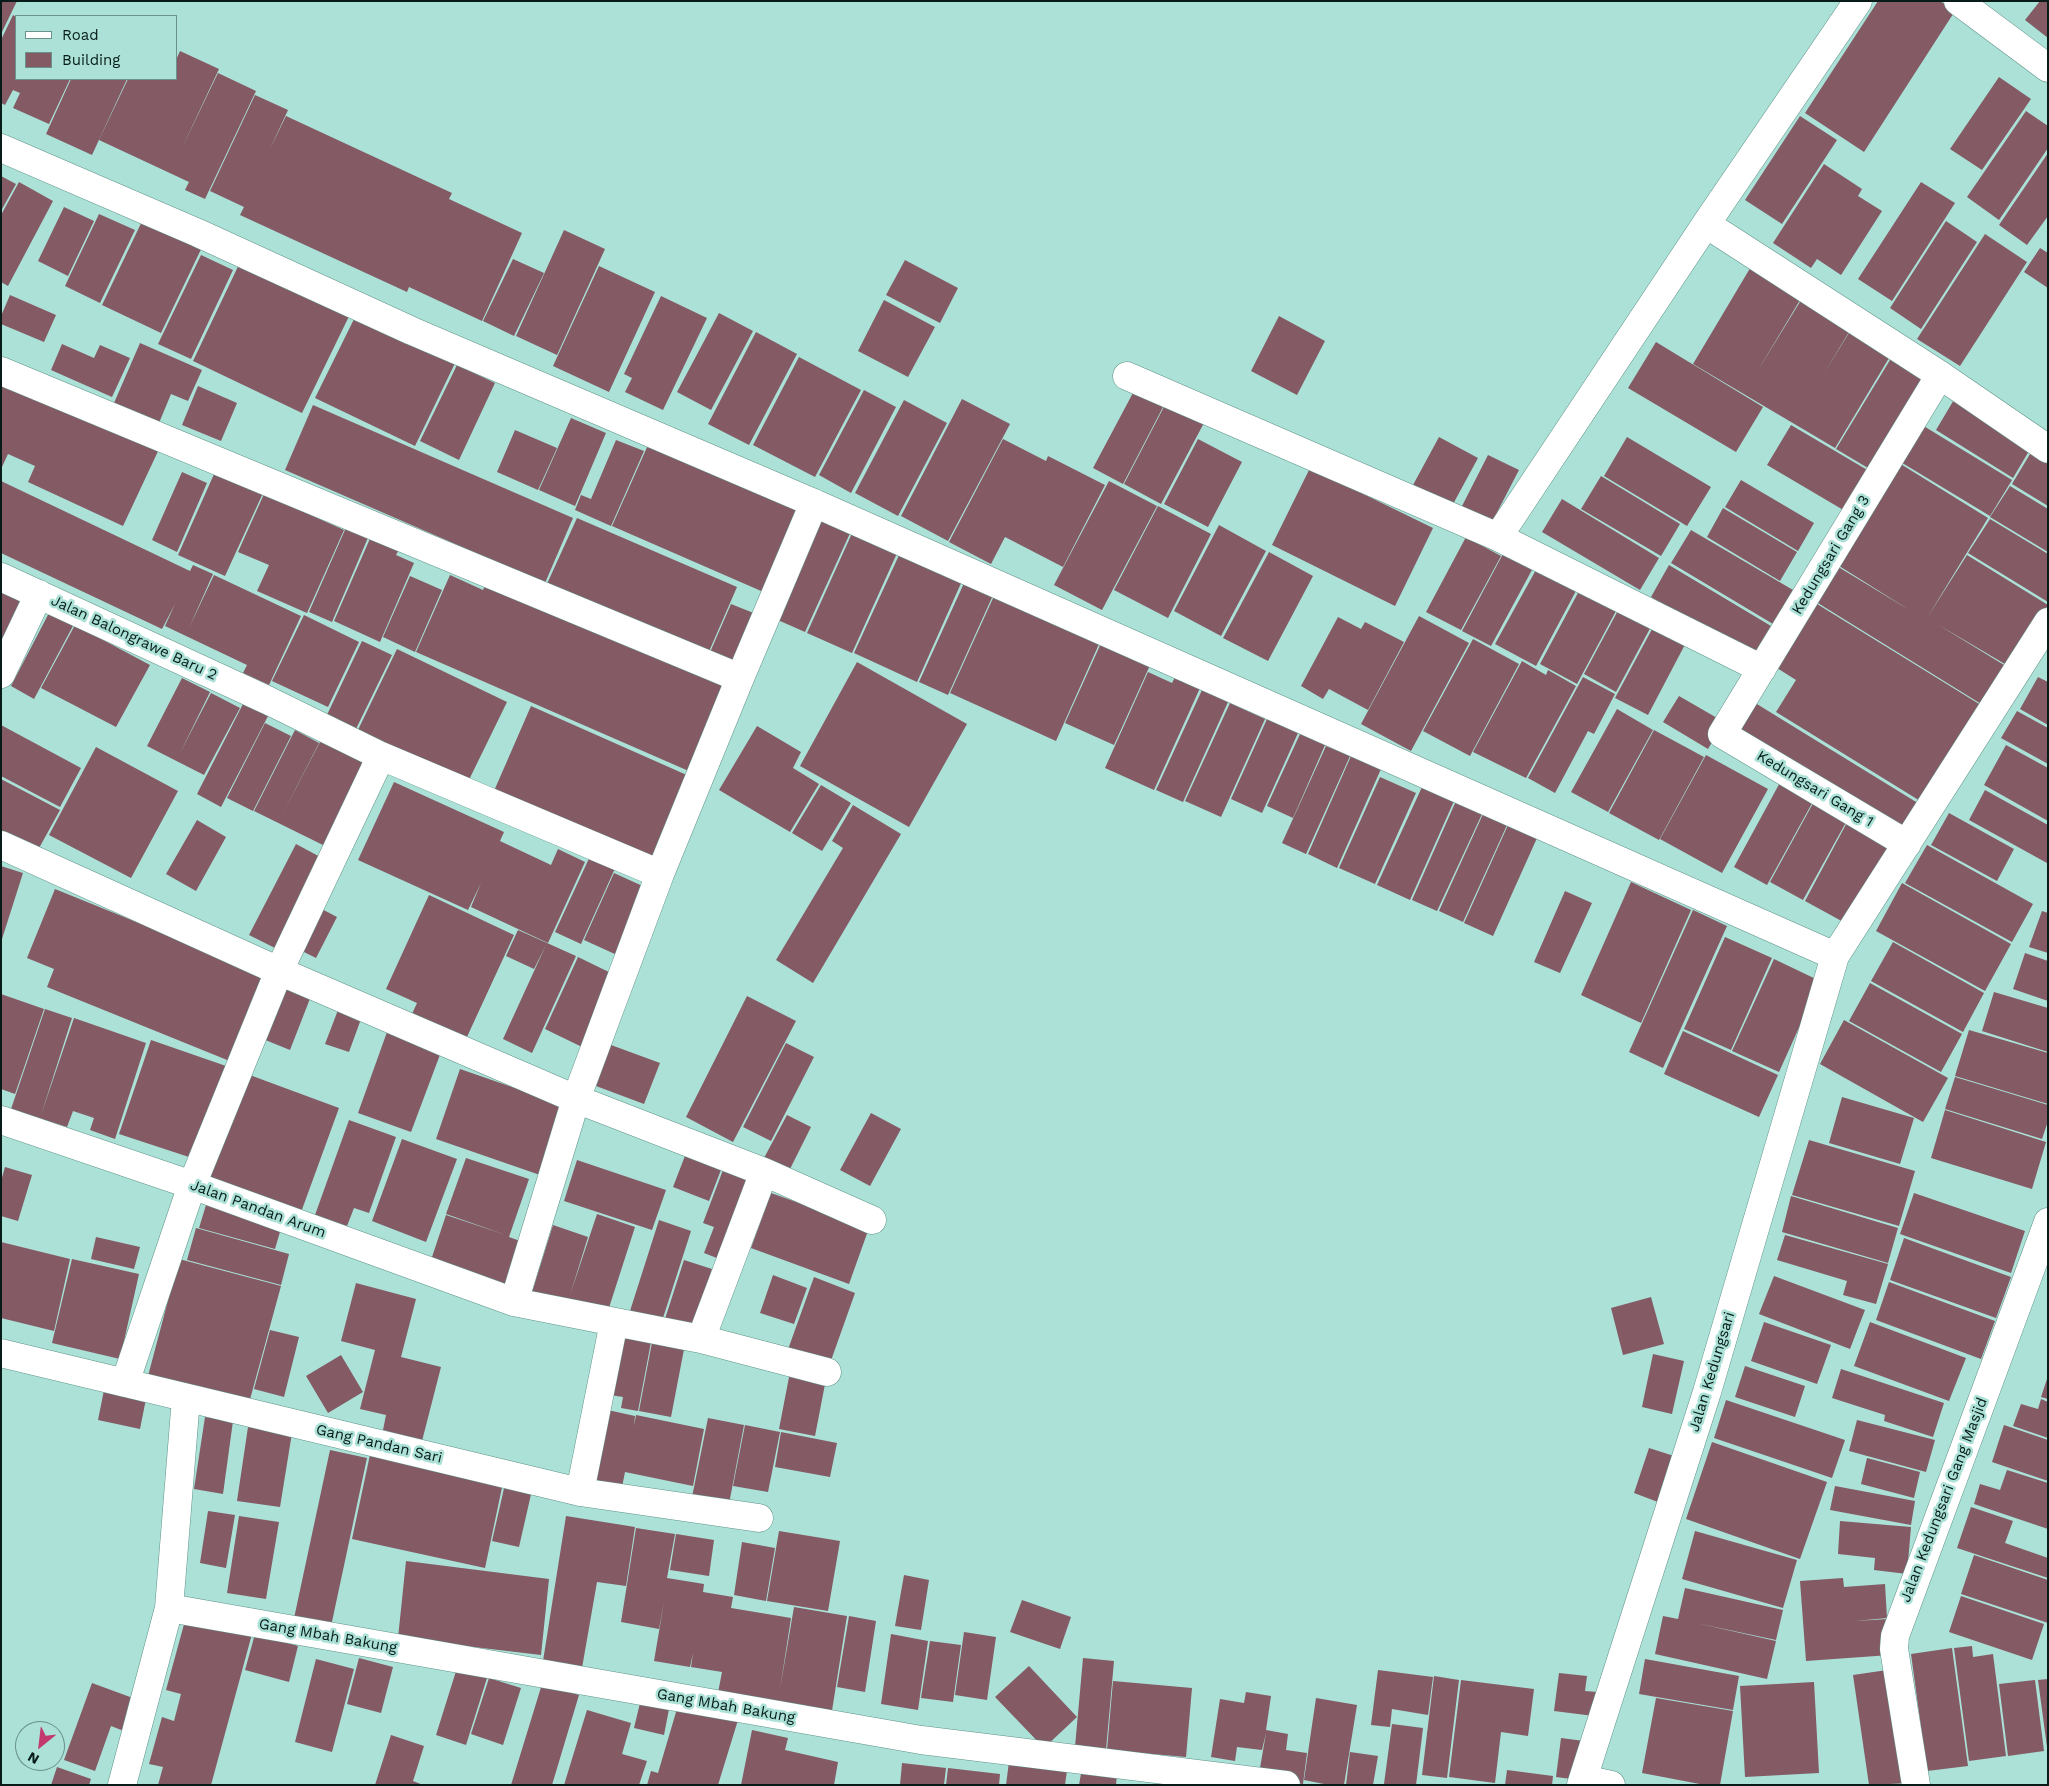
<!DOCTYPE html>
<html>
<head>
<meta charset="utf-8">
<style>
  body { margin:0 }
  #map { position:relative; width:2049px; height:1786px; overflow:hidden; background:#abe1d7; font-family:"Work Sans",sans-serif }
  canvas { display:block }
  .frame { position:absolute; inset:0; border:2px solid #071c19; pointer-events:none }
  .legend { position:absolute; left:15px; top:15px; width:162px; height:65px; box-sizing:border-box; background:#abe1d7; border:1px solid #69928b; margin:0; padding:6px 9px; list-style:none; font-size:15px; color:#071c19 }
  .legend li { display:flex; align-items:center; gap:10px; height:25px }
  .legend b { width:25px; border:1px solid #69928b }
  .north { position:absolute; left:15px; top:1721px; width:50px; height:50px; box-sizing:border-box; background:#abe1d7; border:1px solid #69928b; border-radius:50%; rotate:209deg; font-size:14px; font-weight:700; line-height:20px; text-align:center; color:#071c19 }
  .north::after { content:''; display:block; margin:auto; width:18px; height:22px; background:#c3386d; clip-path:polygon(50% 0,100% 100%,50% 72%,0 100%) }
</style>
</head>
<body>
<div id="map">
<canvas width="2049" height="1786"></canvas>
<div class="frame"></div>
<ul class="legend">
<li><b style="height:6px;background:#fff"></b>Road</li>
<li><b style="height:14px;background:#845a65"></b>Building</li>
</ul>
<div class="north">N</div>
</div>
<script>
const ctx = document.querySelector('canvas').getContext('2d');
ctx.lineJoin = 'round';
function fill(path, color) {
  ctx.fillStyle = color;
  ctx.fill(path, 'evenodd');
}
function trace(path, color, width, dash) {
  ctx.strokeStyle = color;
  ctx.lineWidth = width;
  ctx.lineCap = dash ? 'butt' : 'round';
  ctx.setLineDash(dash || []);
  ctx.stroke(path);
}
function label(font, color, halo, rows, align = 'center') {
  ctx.font = font + ' "Work Sans",sans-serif';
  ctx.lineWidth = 5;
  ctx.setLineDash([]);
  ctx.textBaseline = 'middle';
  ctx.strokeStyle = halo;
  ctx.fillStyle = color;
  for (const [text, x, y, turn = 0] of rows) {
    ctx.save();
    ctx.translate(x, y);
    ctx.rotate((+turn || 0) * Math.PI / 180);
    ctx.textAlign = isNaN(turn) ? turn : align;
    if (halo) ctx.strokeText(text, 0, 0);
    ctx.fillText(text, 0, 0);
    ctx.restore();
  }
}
fill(new Path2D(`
  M1,1H17L1,34Z
  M1878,1H1940L1955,11L1864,152L1805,113Z
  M2040,1H2048V38L2025,20Z
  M13,15L16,17V79H70L49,124L13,108L20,93L13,90L5,105L1,103V40Z
  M180,51L219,69L181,150L218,73L256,91L205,199L185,190L189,182L99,140L128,79H176V60Z
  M1999,77L2031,99L1982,170L1950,149Z
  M71,79H127L92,155L46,134Z
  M255,95L288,110L269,151L286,116L452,193L449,199L522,233L482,321L409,287L407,292L240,215L244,207L210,191Z
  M2026,111L2048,126V148L1999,220L1967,197Z
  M1800,116L1837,140L1782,224L1745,200Z
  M2048,153V216L2027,245L1999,225Z
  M1824,164L1862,189L1858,196L1882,211L1841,275L1817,259L1811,268L1773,243Z
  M1,176L16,184L1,211Z
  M19,182L53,201L8,286L1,282V215Z
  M1921,182L1955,203L1892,301L1858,279Z
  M64,207L94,221L68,276L38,261Z
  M99,214L135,230L100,303L65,286Z
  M145,215L204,243L161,333L102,305Z
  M1946,221L1977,242L1921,329L1890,308Z
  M564,230L605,249L557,355L516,336Z
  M1985,234L2027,262L1960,366L1917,339Z
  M2040,248L2048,253V288L2024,272Z
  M201,255L233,270L191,359L158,344Z
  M243,256L353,308L302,413L193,361Z
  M513,259L544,273L514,336L483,321Z
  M905,260L958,288L940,323L886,295Z
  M1752,265L1803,295L1757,372L1806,292L1855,322L1823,375L1852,328L1892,353L1835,448L1693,364Z
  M599,266L655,292L609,392L553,366Z
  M10,295L56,315L44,342L1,324V316Z
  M661,296L707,318L663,410L625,392L632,378L624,374Z
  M884,300L935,327L908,377L858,351Z
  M358,311L457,359L415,446L315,398Z
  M719,313L753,331L711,410L677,392Z
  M1279,316L1325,341L1297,395L1251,371Z
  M756,332L797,354L749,445L708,424Z
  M1656,342L1763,407L1736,452L1628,388Z
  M140,343L202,370L188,401L171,394L159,423L114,403Z
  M62,344L94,358L100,345L130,358L112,397L51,370Z
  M1893,355L1930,376L1873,471L1836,449Z
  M799,357L861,390L815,477L753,445Z
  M457,365L495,383L459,460L420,441Z
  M1,382L61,411L65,403L160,447L123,526L28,482L35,466L8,454L1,469Z
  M198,386L237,403L221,441L182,425Z
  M864,390L896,407L851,493L819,475Z
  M1134,391L1163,407L1123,484L1093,468Z
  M1955,398L2032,446L2013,478L1936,430Z
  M962,399L1010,424L948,541L901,516Z
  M904,400L947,423L898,516L855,493Z
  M1167,401L1205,421L1161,504L1124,484Z
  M313,405L573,518L545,583L285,470Z
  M571,418L606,433L575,506L539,490Z
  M1791,425L1869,471L1845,511L1767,465Z
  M1922,425L2012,480L1990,516L1899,461Z
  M515,430L557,448L538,490L497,472Z
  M1439,437L1478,458L1452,506L1413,485Z
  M1627,437L1711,487L1687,526L1604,476Z
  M1003,439L1046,461L1048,456L1105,485L1063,567L1005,537L991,564L949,542Z
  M1198,439L1242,462L1208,527L1164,504Z
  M616,440L644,451L611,526L575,510L581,495L591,499Z
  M648,445L803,513L768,594L612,526Z
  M2033,449L2048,458V506L2012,484Z
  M1488,455L1519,470L1491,524L1461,508Z
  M1899,463L1988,518L1927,618L1967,555L2048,605L2010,667L1937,624L2009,668L1986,707L1813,600L1835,565L1911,611L1836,564Z
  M1310,468L1433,528L1395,606L1272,545Z
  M182,472L207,483L177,552L152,540Z
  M215,472L263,493L225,576L178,555Z
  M1601,476L1680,524L1661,556L1581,509Z
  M1741,480L1814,523L1798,551L1725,507Z
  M1,481L190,571L193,565L213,574L189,628L214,575L301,616L269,685L243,673L247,665L165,626L175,604L162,629L1,553Z
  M1109,481L1157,506L1102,610L1054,585Z
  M2010,486L2048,509V552L1990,517Z
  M264,494L344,530L307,613L257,591L269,565L238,552Z
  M1562,499L1659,558L1640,590L1542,532Z
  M1158,506L1211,534L1168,618L1114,590Z
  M1723,508L1797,552L1780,581L1707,537Z
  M817,515L851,531L805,632L771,617Z
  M577,518L737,587L707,656L546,586Z
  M1990,519L2048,554V602L1968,553Z
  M348,523L370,533L332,622L309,612Z
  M1219,525L1266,551L1221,636L1174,611Z
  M1691,530L1793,590L1773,624L1671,563Z
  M853,531L898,551L852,653L807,633Z
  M372,534L401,546L396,555L414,563L380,642L334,621Z
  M1466,537L1501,556L1461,630L1426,612Z
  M1269,552L1313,576L1268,661L1223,638Z
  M1504,552L1533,568L1491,646L1462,631Z
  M900,553L962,581L917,682L854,653Z
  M1669,565L1771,626L1752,657L1651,597Z
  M1537,568L1577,589L1536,666L1495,644Z
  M450,575L483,590L486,583L727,688L691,772L416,652Z
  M410,576L442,590L415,652L383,637Z
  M965,581L994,593L948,695L919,682Z
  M1,586L25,598L1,645Z
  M1579,591L1616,611L1577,684L1540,664Z
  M994,596L1099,644L1056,741L950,693Z
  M1622,603L1654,621L1616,692L1584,674Z
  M731,604L761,616L738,670L708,657Z
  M1817,604L1984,707L1925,804L1776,712L1796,680L1777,668Z
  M50,611L74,624L34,699L11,686Z
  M304,615L359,642L328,707L272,681Z
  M1419,616L1469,643L1411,751L1361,724Z
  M1338,617L1361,629L1365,622L1404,642L1368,710L1329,689L1323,699L1301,686Z
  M1658,618L1690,635L1648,715L1615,698Z
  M75,625L150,665L116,727L41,688Z
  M1473,639L1519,664L1470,756L1423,731Z
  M362,641L392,655L355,731L326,717Z
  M1102,641L1151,663L1114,745L1065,723Z
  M397,649L507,702L466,786L357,732Z
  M1522,661L1546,675L1548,670L1576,686L1526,778L1473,752Z
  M857,662L967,724L909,827L800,766Z
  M1148,672L1172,683L1175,677L1200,688L1154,790L1105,768Z
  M1583,677L1615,694L1594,734L1588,731L1555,793L1528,778Z
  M2038,677L2048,682V725L2020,709Z
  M182,678L210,692L180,753L211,693L240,708L204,775L147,746Z
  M1202,690L1228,702L1183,802L1156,790Z
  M1679,696L1724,722L1708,749L1663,722Z
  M1752,701L1921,805L1901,837L1732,733Z
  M1230,703L1265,719L1221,817L1185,801Z
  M243,704L268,716L221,807L197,794Z
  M531,706L689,776L652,860L494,791Z
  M1617,709L1653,730L1608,812L1571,792Z
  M2017,711L2048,728V764L2001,738Z
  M1267,719L1298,733L1262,813L1231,799Z
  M265,723L291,736L253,811L227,798Z
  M1,725L81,768L60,807L1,776Z
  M757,726L801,752L793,768L819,784L790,832L719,790Z
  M295,730L319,743L280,819L321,740L370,765L327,847L254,811Z
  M1654,730L1704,757L1659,840L1609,813Z
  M1300,734L1325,745L1293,818L1267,806Z
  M2006,745L2048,768V821L1984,785Z
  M1326,746L1350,756L1306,854L1282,843Z
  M96,747L178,791L131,878L49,835Z
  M1706,755L1768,789L1722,873L1660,839Z
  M1351,756L1381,769L1337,868L1308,854Z
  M1380,777L1416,793L1375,884L1339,868Z
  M1783,777L1816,796L1767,885L1734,867Z
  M1,779L60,810L38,850L1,831Z
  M394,782L504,832L500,841L551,865L558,849L585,862L548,943L471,907L481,883L468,910L358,860Z
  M821,785L851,803L822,851L792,833Z
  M1422,787L1454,801L1410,900L1377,885Z
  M1985,790L2048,825L2047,863L1969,820Z
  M1817,796L1850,815L1803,900L1770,882Z
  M1456,801L1482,814L1437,911L1412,900Z
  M853,805L901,834L813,983L776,960L843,848L832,841Z
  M1949,813L2014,849L1997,881L1931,845Z
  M1483,814L1507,825L1463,922L1439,911Z
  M1851,815L1894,839L1847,924L1805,901Z
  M197,820L226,837L196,891L166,874Z
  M1508,825L1537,838L1493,936L1464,923Z
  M296,844L324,859L277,949L249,935Z
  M1927,845L2033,904L2012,942L1905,883Z
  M592,852L617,864L581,944L555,932Z
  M1,866L23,873L2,939H1Z
  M614,873L647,888L617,955L584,940Z
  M1631,882L1691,910L1641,1023L1581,995Z
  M1902,883L2011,944L1985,991L1876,931Z
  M55,889L272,977L237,1064L47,987L54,969L27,958Z
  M1565,891L1592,903L1560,973L1534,962Z
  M429,895L514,935L466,1039L412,1014L417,1003L386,989Z
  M314,905L337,917L316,958L292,946Z
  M1693,910L1727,926L1663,1068L1629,1052Z
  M2042,911L2048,913V953L2029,947Z
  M518,930L576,956L532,1053L503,1039L546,945L534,969L506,956Z
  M1725,937L1772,958L1731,1050L1684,1029Z
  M1893,942L1984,993L1963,1032L1871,981Z
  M2025,953L2048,961V1001L2013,989Z
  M578,957L615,975L582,1047L545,1029Z
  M1774,959L1820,981L1779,1072L1732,1051Z
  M1870,983L1962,1034L1941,1072L1849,1021Z
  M279,984L311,996L290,1050L258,1037Z
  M1994,992L2048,1008V1052L1982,1031Z
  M1,994L44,1009L15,1094L1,1089Z
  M747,996L796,1021L733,1142L686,1117Z
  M45,1009L72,1018L41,1115L74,1018L146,1043L115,1139L90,1130L94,1118L73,1111L67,1127L11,1109Z
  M338,1010L361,1019L349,1052L325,1044Z
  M1844,1020L1948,1078L1923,1122L1820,1064Z
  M1969,1030L2048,1053V1104L1955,1076Z
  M1683,1031L1778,1075L1759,1117L1664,1074Z
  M387,1032L441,1052L411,1132L358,1113Z
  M151,1040L226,1066L195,1159L119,1134Z
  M786,1043L814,1057L771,1141L743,1127Z
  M611,1045L660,1063L644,1104L596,1086Z
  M460,1069L564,1105L540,1175L436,1139Z
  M247,1074L339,1108L300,1215L208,1182Z
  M1955,1077L2048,1105V1121L2042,1139L1945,1109Z
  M1842,1097L1914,1118L1900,1164L1829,1143Z
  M1945,1110L2046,1142L2032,1189L1931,1158Z
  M871,1113L901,1129L870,1186L840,1170Z
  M787,1115L811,1127L789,1171L764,1158Z
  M349,1120L396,1137L369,1213L354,1208L347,1226L315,1215Z
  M402,1139L457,1159L426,1242L372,1221Z
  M1809,1140L1915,1171L1899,1226L1792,1195Z
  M688,1148L724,1162L709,1201L673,1187Z
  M466,1158L529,1179L509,1237L523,1242L505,1292L429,1266L446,1215L506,1235L446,1214Z
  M577,1160L666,1190L652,1230L564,1201Z
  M726,1162L756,1173L722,1260L704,1253L714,1227L703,1223Z
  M5,1167L32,1175L18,1221L1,1216V1181Z
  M771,1193L869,1228L849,1284L751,1248Z
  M1914,1193L2025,1231L2011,1273L1900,1234Z
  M1791,1196L1898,1228L1888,1263L1782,1232Z
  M206,1205L282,1225L275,1249L199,1228Z
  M597,1214L635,1227L606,1317L532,1292L553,1225L588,1237L570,1295Z
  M659,1220L691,1231L662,1321L630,1311Z
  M196,1228L289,1254L281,1285L187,1260Z
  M1785,1235L1888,1264L1876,1304L1843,1295L1847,1281L1777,1260Z
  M96,1237L140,1247L134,1269L91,1259Z
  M1904,1238L2011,1277L1996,1318L1890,1280Z
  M1,1242L70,1259L54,1331L1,1318Z
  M72,1259L139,1274L120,1359L52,1343Z
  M179,1259L281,1286L249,1403L148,1376Z
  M684,1260L712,1269L693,1331L664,1322Z
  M773,1275L807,1288L794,1324L760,1313Z
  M1774,1276L1865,1310L1850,1349L1759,1314Z
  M814,1277L855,1293L828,1369L786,1355Z
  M1889,1282L1995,1321L1981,1359L1876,1320Z
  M356,1283L416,1299L401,1357L441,1367L422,1441L383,1430L386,1415L360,1409L375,1350L341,1341Z
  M1651,1297L1664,1344L1623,1355L1611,1308Z
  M1764,1322L1831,1345L1817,1384L1751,1361Z
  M1870,1322L1966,1358L1949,1401L1854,1366Z
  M270,1330L299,1337L284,1397L254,1389Z
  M621,1336L651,1342L638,1411L621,1408L623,1397L610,1395Z
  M653,1337L685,1344L671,1417L639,1411Z
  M1653,1354L1684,1361L1672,1414L1642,1407Z
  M341,1355L363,1392L328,1413L306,1376Z
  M1745,1366L1805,1386L1795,1417L1735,1397Z
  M1841,1369L1944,1403L1933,1437L1884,1421L1885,1415L1832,1398Z
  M790,1372L826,1379L815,1436L779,1429Z
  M2047,1379H2048V1399L2041,1397Z
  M105,1385L147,1394L140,1429L98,1420Z
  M2041,1399L2048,1402V1438L2013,1426L2021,1404L2038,1409Z
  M1726,1400L1845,1440L1832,1478L1714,1438Z
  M603,1409L635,1416L634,1426L636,1415L704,1429L693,1486L625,1472L622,1487L590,1481Z
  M205,1417L233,1421L223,1494L194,1489Z
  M708,1418L744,1425L729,1504L692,1497Z
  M1857,1420L1935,1440L1926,1472L1849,1451Z
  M745,1425L780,1432L768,1492L733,1486Z
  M2004,1425L2048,1440V1481L1992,1462Z
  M248,1427L292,1433L280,1507L237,1501Z
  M781,1432L837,1443L830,1477L775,1467Z
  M1712,1442L1827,1482L1800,1559L1686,1519Z
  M1649,1448L1674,1456L1658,1502L1634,1493Z
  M330,1450L367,1458L330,1631L293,1623Z
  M371,1450L504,1478L485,1568L352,1539Z
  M1867,1458L1920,1472L1914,1498L1861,1484Z
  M2007,1470L2048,1483V1529L1974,1504L1980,1484L2000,1490Z
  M505,1484L532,1490L519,1547L492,1541Z
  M1835,1486L1915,1501L1911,1525L1830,1510Z
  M1971,1507L2013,1521L2005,1543L2048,1558V1578L1957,1548Z
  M208,1511L235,1515L226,1568L200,1563Z
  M239,1516L279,1522L266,1599L227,1593Z
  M566,1516L635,1527L626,1586L597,1582L582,1668L543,1661Z
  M1840,1521L1911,1527L1907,1574L1874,1570L1875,1558L1838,1554Z
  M636,1528L675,1534L667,1578L704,1584L703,1592L733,1597L731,1608L791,1618L780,1689L794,1607L847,1616L831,1717L717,1698L722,1672L691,1667L693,1653L690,1667L654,1661L664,1602L659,1629L621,1622Z
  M779,1531L840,1541L828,1611L767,1601Z
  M1695,1531L1797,1560L1783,1608L1682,1579Z
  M676,1534L714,1540L709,1576L670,1570Z
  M742,1542L775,1548L766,1601L734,1595Z
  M1974,1555L2048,1580V1623L1961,1594Z
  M406,1561L549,1579L541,1655L398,1638Z
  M904,1575L929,1580L921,1630L895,1626Z
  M1843,1578L1844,1587L1885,1584L1887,1618L1855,1621L1888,1619L1890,1655L1806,1661L1800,1581Z
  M1685,1588L1783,1610L1776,1640L1696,1623L1776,1641L1767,1679L1655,1654L1663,1616L1678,1619Z
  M1961,1596L2044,1624L2032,1660L1949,1632Z
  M1022,1600L1071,1617L1060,1649L1010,1632Z
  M849,1616L876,1621L865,1692L837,1687Z
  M186,1617L252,1634L211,1785H158L163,1767L149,1764L162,1717L174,1721L181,1694L166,1690Z
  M964,1632L996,1637L987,1700L955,1695Z
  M255,1634L298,1646L289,1682L245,1670Z
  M891,1634L928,1641L918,1710L881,1704Z
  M930,1641L961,1645L953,1702L921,1698Z
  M1972,1646L1973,1657L1993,1654L2006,1756L1969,1761L1954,1648Z
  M1952,1648L1968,1766L1927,1771L1911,1654Z
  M359,1658L393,1667L381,1713L347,1704Z
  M1083,1658L1114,1661L1106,1750L1075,1747Z
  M316,1659L354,1669L332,1752L295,1742Z
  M1645,1659L1739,1676L1733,1710L1639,1694Z
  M1029,1666L1077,1717L1044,1748L995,1697Z
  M457,1668L487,1678L466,1745L436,1735Z
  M1894,1669L1910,1783L1869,1785L1853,1675Z
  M1378,1670L1433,1677L1428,1715L1392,1709L1390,1727L1371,1725Z
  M1559,1673L1587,1676L1585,1691L1597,1692L1594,1716L1554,1711Z
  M1434,1676L1459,1680L1447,1778L1422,1775Z
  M489,1678L521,1688L503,1745L471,1734Z
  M2048,1679V1747H2047L2038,1680Z
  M1461,1680L1534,1689L1528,1736L1501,1732L1495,1783L1449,1777Z
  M2035,1680L2044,1751L2008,1756L1999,1684Z
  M1113,1681L1192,1688L1186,1757L1107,1750Z
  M1814,1682L1819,1773L1745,1777L1740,1686Z
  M92,1683L141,1701L129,1733L111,1726L95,1771L64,1760Z
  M542,1684L579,1695L552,1785H511Z
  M1246,1692L1271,1696L1266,1730L1288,1734L1286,1750L1307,1753L1303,1784L1282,1781L1283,1772L1260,1768L1266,1733L1262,1750L1237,1747L1235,1761L1211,1757L1220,1699L1244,1703Z
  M1316,1698L1357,1705L1344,1785H1329L1304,1780Z
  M1656,1698L1733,1711L1720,1785H1705L1642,1773Z
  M679,1702L738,1720L718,1785H647L651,1771L658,1773Z
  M640,1703L669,1709L664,1735L634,1728Z
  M587,1710L631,1723L622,1754L647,1761L639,1785H564Z
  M1392,1724L1423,1728L1416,1785L1384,1784Z
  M752,1730L788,1738L785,1750L838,1762L834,1785H741Z
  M391,1735L424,1746L413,1781L423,1785H375Z
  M1561,1738L1584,1741L1579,1780L1556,1777Z
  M1350,1752L1378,1756L1373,1785H1346Z
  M1010,1754L1068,1763L1065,1785H1006Z
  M902,1763L946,1768L944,1785H900Z
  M57,1767L91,1779L89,1785H51Z
  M948,1768L1000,1774L999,1785H946Z
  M1082,1768L1117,1774L1116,1785H1079Z
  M1507,1770L1553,1776L1552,1785H1505Z`), '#845a65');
const minor = new Path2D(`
  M1958,1L2048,68
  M1,148L198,233L412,331L814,503L1835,956
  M1706,224L1858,1
  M1,371L740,678L660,874L576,1099L514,1302
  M1127,376L1498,537L1762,669
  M1498,537L1706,224L1940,375L2048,449
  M1,577L267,700L381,756L660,874
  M1,674L39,594
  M740,678L814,503
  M1907,844L1722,734L1940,375
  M1,845L279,971L576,1099L764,1172L872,1220
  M1,1120L192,1185L514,1302L701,1339L827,1372
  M701,1339L764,1172
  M1,1353L580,1492L759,1518
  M125,1383L192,1185L279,971L381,756
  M580,1492L614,1322
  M169,1608L921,1740L1286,1785
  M1583,1779L1611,1785
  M122,1785L169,1608L186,1398
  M1581,1785L1707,1392L1835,956L2048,622
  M1916,1785L1894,1649L1895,1636L2048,1222`);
trace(minor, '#5f9389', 29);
trace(minor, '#fff', 28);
label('15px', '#071c19', '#abe1d7', [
  ["Kedungsari Gang 3",1831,555,-59],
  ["Jalan Balongrawe Baru 2",134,638,25],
  ["Kedungsari Gang 1",1815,789,31],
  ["Jalan Pandan Arum",258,1209,20],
  ["Jalan Kedungsari",1712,1372,-73],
  ["Gang Pandan Sari",379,1444,13],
  ["Jalan Kedungsari Gang Masjid",1944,1500,-69],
  ["Gang Mbah Bakung",328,1636,10],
  ["Gang Mbah Bakung",726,1706,10]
]);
</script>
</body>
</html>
